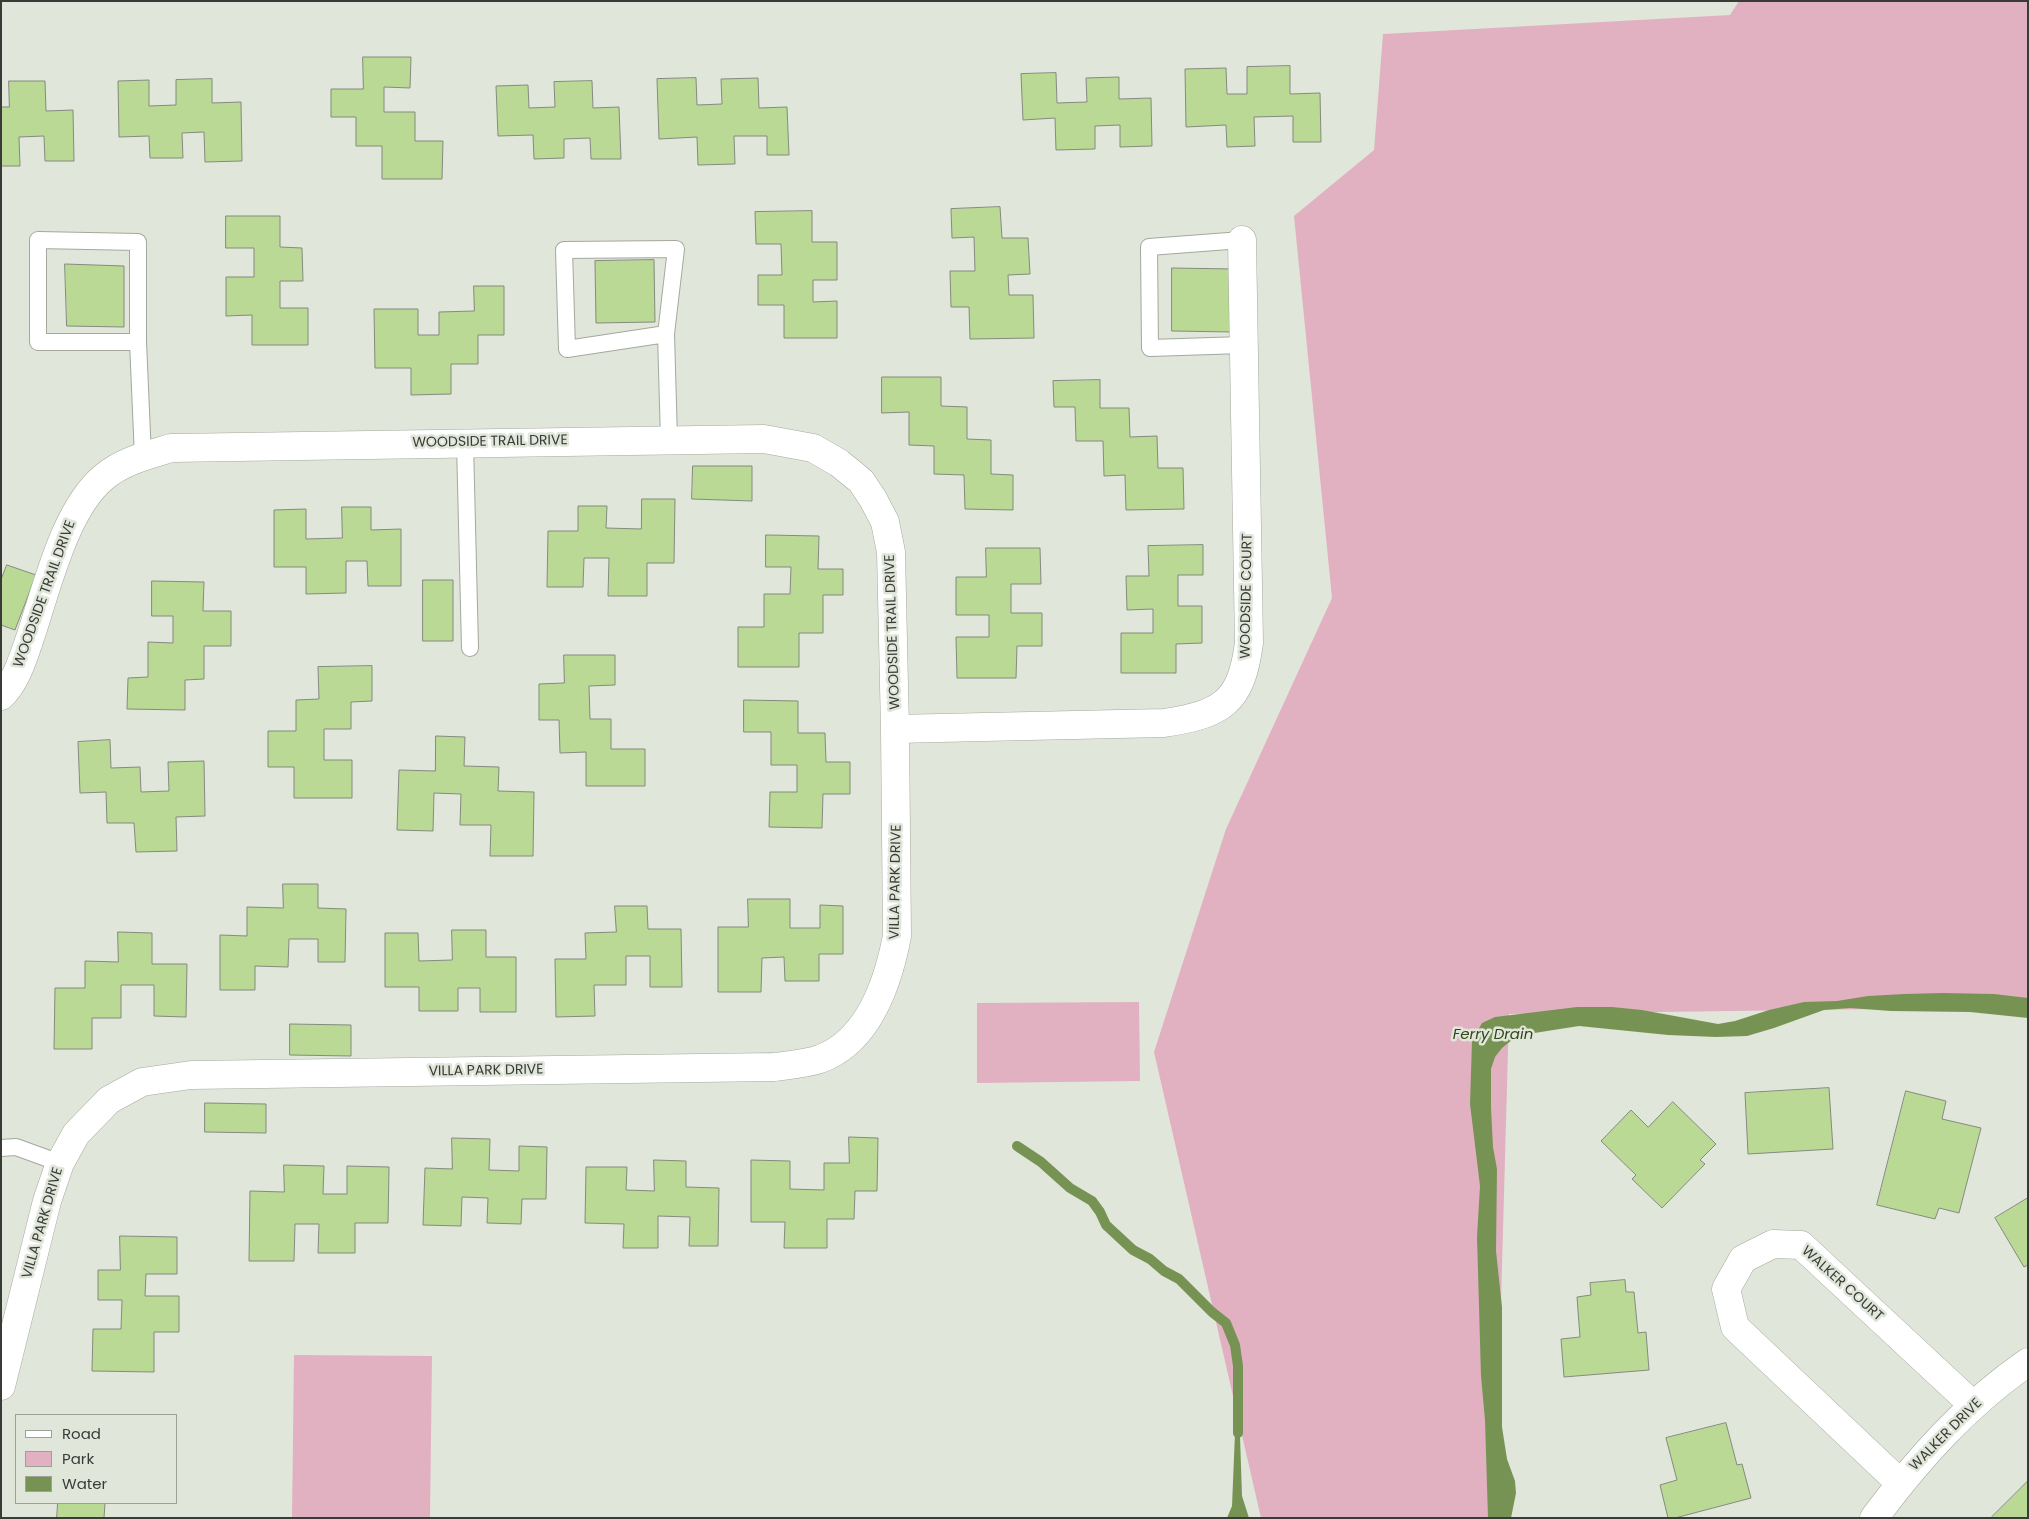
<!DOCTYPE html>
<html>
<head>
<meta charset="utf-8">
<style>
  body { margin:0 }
  #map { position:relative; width:2029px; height:1519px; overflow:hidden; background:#e0e6da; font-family:Poppins,sans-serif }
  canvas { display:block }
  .frame { position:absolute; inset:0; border:2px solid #393b36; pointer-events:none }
  .legend { position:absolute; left:15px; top:1414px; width:162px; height:90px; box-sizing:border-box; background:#e0e6da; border:1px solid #9da298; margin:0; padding:6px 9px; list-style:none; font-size:15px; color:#393b36 }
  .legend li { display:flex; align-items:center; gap:10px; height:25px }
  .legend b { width:25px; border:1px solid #9da298 }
</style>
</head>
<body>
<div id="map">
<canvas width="2029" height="1519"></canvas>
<div class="frame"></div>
<ul class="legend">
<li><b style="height:6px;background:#fff"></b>Road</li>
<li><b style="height:14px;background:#e1b1c1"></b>Park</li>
<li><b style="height:14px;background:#779353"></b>Water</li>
</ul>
</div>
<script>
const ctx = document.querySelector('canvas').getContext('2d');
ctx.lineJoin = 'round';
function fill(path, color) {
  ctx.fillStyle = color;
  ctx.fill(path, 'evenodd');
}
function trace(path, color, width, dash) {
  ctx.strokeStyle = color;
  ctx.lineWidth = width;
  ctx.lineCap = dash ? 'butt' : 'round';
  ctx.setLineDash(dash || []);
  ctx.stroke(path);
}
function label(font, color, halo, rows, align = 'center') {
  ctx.font = font + ' Poppins,sans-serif';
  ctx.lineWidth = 5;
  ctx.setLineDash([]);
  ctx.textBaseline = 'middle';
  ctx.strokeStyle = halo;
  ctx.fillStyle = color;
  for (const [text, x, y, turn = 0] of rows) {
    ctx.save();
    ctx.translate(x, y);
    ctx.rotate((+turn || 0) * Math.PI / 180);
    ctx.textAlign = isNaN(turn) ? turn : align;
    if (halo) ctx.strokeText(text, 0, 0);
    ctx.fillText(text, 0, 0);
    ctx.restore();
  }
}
fill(new Path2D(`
  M1739,1H2028V1007L1509,1014L1495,1518H1261L1154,1052L1226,829L1332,598L1294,216L1374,150L1383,34L1730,15Z
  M1139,1002L1140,1081L977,1083V1003Z
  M294,1355L432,1356L430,1518H292Z`), '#e1b1c1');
fill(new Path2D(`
  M1943,993L1994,994L2028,998V1018L1970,1012L1891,1011L1850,1008L1824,1010L1774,1028L1747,1036L1716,1037L1668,1035L1579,1026L1528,1034L1512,1040L1502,1048L1495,1057L1491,1069V1108L1493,1147L1497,1169L1496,1251L1502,1307V1427L1507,1459L1515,1481L1516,1493L1511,1518H1488L1485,1420L1481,1376L1477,1237L1480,1186L1470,1104L1472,1041L1482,1023L1495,1017L1577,1007H1612L1642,1010L1718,1024L1735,1021L1769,1010L1804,1002L1837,1001L1868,996L1904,994Z
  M1238,1431L1240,1436L1242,1496L1249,1518H1227L1232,1506L1235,1433Z`), '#779353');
trace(new Path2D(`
  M1017,1146L1041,1162L1070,1188L1092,1201L1100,1212L1106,1225L1133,1250L1150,1259L1164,1271L1179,1279L1212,1312L1226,1323L1235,1345L1238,1366V1433`), '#779353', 10);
const building = new Path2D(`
  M363,57H411L410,88L384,87V112H415V141H443L442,179H382V146H356V117H331V89H363Z
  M1290,66V94L1320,93L1321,142H1293V116L1254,117L1255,146L1227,147L1226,125L1186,127L1185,69L1226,68L1227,94H1247V67Z
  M1056,73L1057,103L1087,102L1086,78L1119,77V99L1151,98L1152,146L1120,147V125L1095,126V149L1056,150L1055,118L1023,120L1021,74Z
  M696,78L697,105L722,104L721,79L758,78L759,108L787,107L789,155H767V136H734L735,164L698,165L697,137L659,139L657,79Z
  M212,79V103L241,102L242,161L205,162L204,132L182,133L183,158H150L149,136L119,137L118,81L149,80V106L176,105V80Z
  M9,81H45L46,111L73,110L74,161H45L44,136L19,137L20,166H1V107H9Z
  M592,81L593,108L619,107L621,159H591L590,138L564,139V158L534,159L533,135L498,136L496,86L528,85L529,108L555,107L554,82Z
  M1000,207L1002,238H1028L1030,274L1008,275L1009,295H1033L1034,338L970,339L969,307H951L950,271H975L974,237L952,238L951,209Z
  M812,211V242H837V280H813V302L837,301V338H784V305H758V275H782L781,244H756L755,212Z
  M226,216H280V247L302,248L303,281H280V308H308V345H252V315L226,316V277H254V248H226Z
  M654,260L655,322L596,323L595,261Z
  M65,264L124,266V327L67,326Z
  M1172,268L1234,269L1233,332L1172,331Z
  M474,286H504V335H478V364H451V394L411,395V368H375L374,309H418V335H439V312L474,311Z
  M882,377H941V406L967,407V439L991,440V474L1013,475V510L965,509L964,475L934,474V446L909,445V412L882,413Z
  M1100,380V408H1129L1130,437L1157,436L1158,468H1183L1184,509L1126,510L1125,475L1104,476L1103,441H1076L1075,407H1054L1053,381Z
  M693,466H752V501L692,499Z
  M642,499H675L674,563H647V596H608L609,558H584L583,587H547L548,531H578V506H607L606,528L641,529Z
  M342,507H371V530L401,529V586H368L367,561H346V593L306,594V567H274V510L306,509V539L342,538Z
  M766,535L819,536L818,569H843V595H823V633H799V667H738V627H764V594H790L791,567H766Z
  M1203,545V575H1178V606H1202V643L1176,644V673H1121V633H1153V609L1127,610L1126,576H1149L1148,546Z
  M986,548H1040L1041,584H1011V613H1042V646H1017L1016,678H957L956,637H989V615H956V577H986Z
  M7,565L36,575L15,630L1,625V580Z
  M423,580H453V641H423Z
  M152,581L204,582L203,611H231V646H204V679L185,680V710L127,709L128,678L148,677V642L173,643V616H152Z
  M564,655H615V685L589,686L590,719H611V749H645V786H586V752L560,753L559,720H539V684L564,683Z
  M372,666V701L351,702V729H324V760H352V798H294V767H268V731H296V700L319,699L318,667Z
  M744,700L798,701V733H825L826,762H850V794H823L822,828L769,827L770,792H797V765H771V732H744Z
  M436,736L465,737L464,766L499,767L498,791L534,792L533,856H490L491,825H460L461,794L434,793L433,831L397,830L399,770L435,771Z
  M110,740L111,768L140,767L141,792L169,791L168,762L204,761L205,816L176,817L177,851L136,852L134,823H107L106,792L80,793L78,742Z
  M283,884H318V908L346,909L345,962H318V939H289L288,967L255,966V990H220V935L247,936V907L283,908Z
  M748,899H790V928H820V905L843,906V954H819V981H785L784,957L762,958L761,992H718V927H748Z
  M615,906H647L648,929H681L682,987H650V956H626V985H594L595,1016L556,1017L555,959H586L585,933L616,932Z
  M452,930H486V957H516V1012H480V988H458V1011H419V987H385V933H418L419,961L452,960Z
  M118,932L152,933V964H187L186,1017L154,1016V985H121V1018H92V1049H54L55,988H85V961L118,962Z
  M290,1024L351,1025V1056L290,1055Z
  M1829,1088L1833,1149L1748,1154L1745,1093Z
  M1906,1091L1946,1101L1942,1119L1981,1128L1959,1213L1939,1208L1935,1219L1877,1205Z
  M1673,1102L1716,1144L1700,1160L1705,1164L1662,1208L1632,1179L1636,1175L1601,1141L1631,1110L1648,1127Z
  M205,1103L266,1104V1133L205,1132Z
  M849,1137L878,1138L877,1191H855L854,1219H827V1248H784L785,1222H751V1160L790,1161V1189L824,1190V1163H849Z
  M452,1138L490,1139L489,1170L519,1171V1146L547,1147L546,1199H522L521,1224L487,1223L488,1198L462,1197L461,1226L423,1225L425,1168L452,1169Z
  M654,1160L686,1161V1187L719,1188L718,1246H689L690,1217L658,1216V1248H623L624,1224L585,1223L586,1167H627L626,1190L654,1191Z
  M284,1165L324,1166L323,1194H347V1166L389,1167L388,1223H355V1253H318L319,1224H295L294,1261H249L250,1191L284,1192Z
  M2028,1198V1265L2024,1267L1995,1218Z
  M120,1236L177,1237V1274H146L145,1296H179V1332H154V1372L92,1371L93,1329H121L122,1300H98V1270H120Z
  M1625,1280L1626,1292H1634L1638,1333L1646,1332L1649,1370L1564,1377L1561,1339L1580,1337L1577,1297L1591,1295L1590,1283Z
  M1726,1423L1737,1465L1742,1464L1751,1498L1675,1518H1668L1660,1485L1677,1480L1666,1438Z
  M2028,1481V1518H1993L1992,1517Z
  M58,1503H105L104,1518H57Z`);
fill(building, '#b9d995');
trace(building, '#858a7f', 1);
const lane = new Path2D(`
  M1242,240L1149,247L1150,348L1243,345
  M666,334L567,349L564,250L676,249L666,334L669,440
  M138,342H38V240L138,242V342L143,457
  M465,443L470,648
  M1,1148L16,1147L60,1163`);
const street = new Path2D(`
  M1,696C17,681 24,655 31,635C47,587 65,509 104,477C123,461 148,455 171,448L764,439L813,448L839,463L861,481L873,499L885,522L891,552L895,729L897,936C888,983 869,1041 820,1059C805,1064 789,1065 774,1067L191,1075L142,1082L109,1100L76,1134L60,1163L47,1201L1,1386
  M895,729L1164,723C1221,714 1241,704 1249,643L1242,240
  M1900,1483L1735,1327L1726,1289L1743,1259L1773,1244L1801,1245L1973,1405
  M1874,1518C1918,1459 1967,1404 2028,1362`);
trace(lane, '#a3a99d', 18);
trace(street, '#a3a99d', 29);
trace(lane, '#fff', 16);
trace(street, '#fff', 28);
label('14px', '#393b36', '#e0e6da', [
  ["WOODSIDE TRAIL DRIVE",490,442,-1],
  ["WOODSIDE TRAIL DRIVE",45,594,-70],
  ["WOODSIDE COURT",1247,596,-89],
  ["WOODSIDE TRAIL DRIVE",893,632,-92],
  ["VILLA PARK DRIVE",896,882,-89],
  ["VILLA PARK DRIVE",486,1071,-1],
  ["VILLA PARK DRIVE",43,1223,-74],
  ["WALKER COURT",1842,1284,42],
  ["WALKER DRIVE",1946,1435,-45]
]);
label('italic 15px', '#324516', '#e0e6da', [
  ["Ferry Drain",1493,1035]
]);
</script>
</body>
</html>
